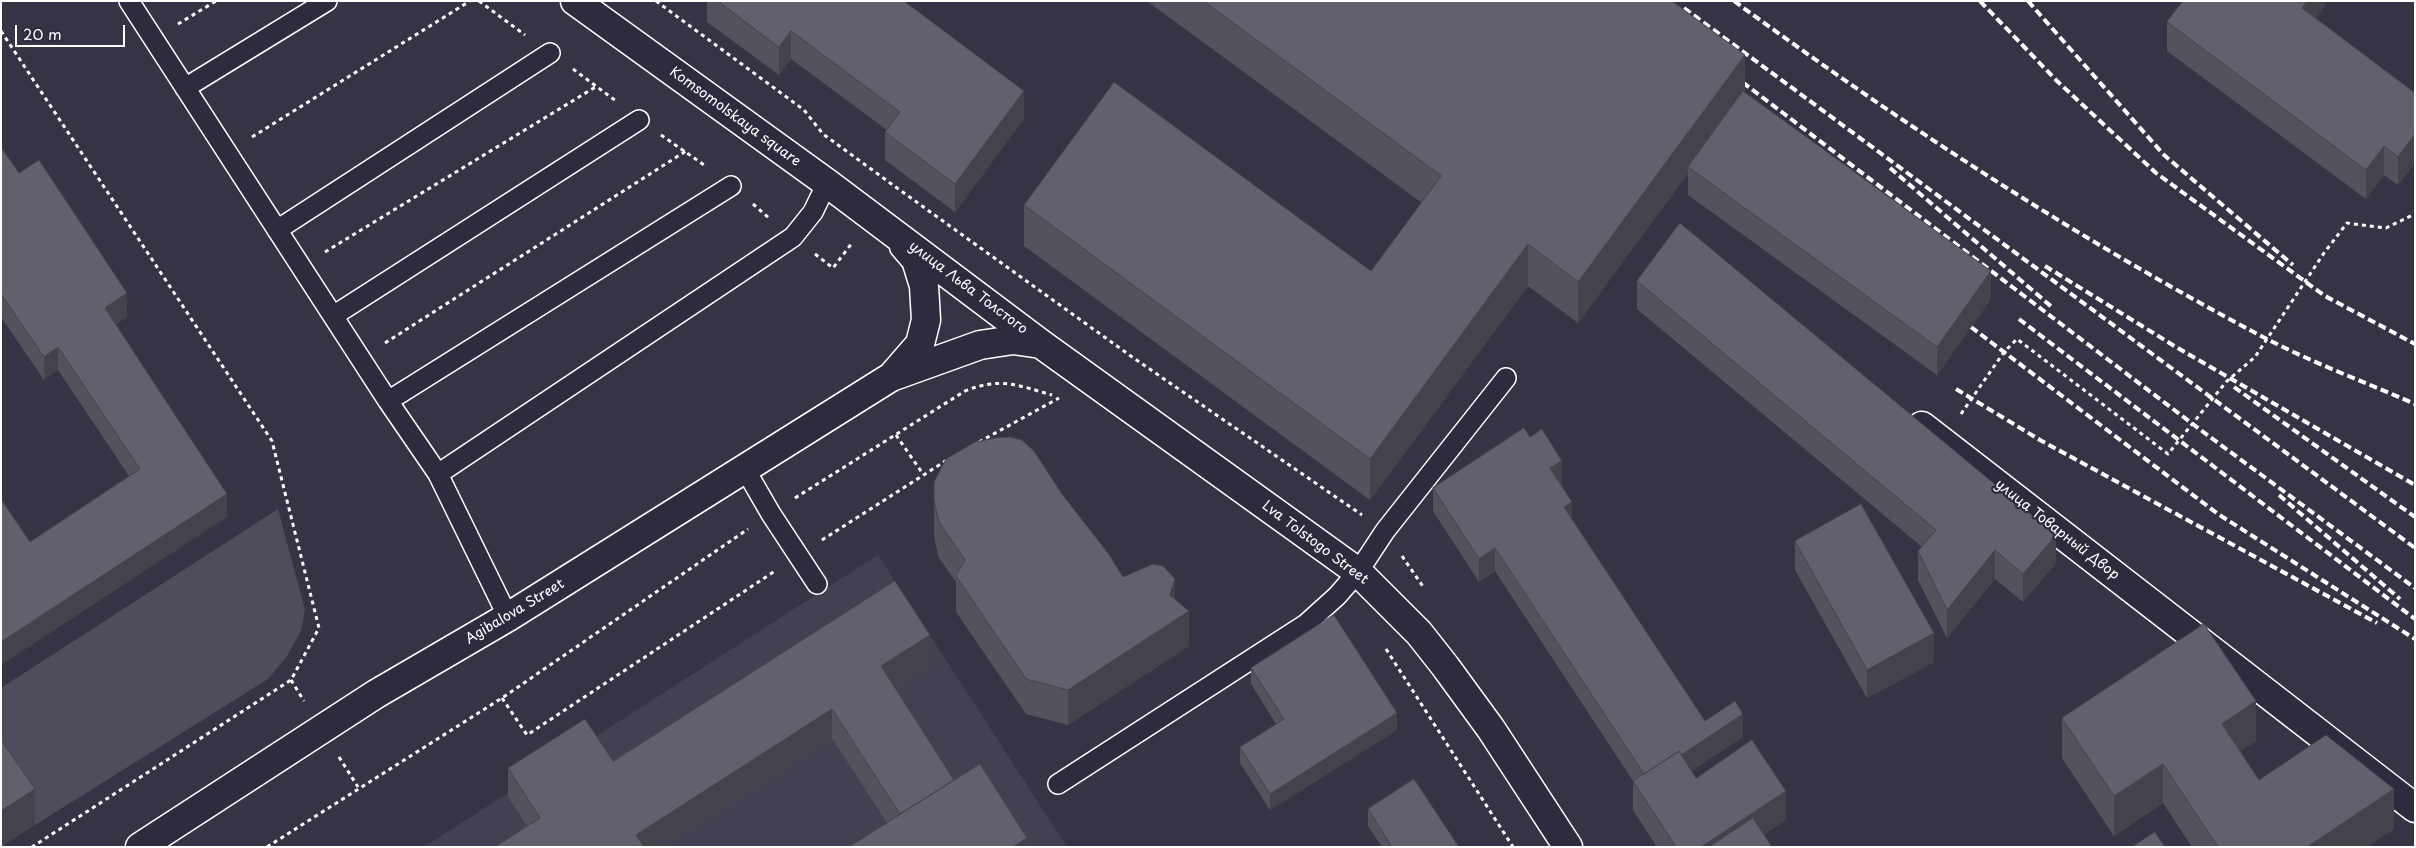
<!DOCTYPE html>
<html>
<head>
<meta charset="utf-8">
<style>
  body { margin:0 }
  #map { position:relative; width:2416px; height:848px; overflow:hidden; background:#373345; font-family:"Playpen Sans",sans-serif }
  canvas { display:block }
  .frame { position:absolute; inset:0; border:2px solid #fff; pointer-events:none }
  .scale { position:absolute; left:15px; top:25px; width:110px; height:22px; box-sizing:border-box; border:2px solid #fff; border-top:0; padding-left:6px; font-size:15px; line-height:18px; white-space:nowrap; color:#fff; -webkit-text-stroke:4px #2f2a3d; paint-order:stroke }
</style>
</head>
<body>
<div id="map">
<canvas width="2416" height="848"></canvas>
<div class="frame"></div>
<div class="scale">20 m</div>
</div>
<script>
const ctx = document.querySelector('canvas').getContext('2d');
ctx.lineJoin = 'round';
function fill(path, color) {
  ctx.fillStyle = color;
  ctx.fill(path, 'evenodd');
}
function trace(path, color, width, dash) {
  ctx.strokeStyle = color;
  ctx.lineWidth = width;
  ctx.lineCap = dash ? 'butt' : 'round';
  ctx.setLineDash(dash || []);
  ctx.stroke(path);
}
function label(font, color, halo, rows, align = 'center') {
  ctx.font = font + ' "Playpen Sans",sans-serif';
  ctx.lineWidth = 4.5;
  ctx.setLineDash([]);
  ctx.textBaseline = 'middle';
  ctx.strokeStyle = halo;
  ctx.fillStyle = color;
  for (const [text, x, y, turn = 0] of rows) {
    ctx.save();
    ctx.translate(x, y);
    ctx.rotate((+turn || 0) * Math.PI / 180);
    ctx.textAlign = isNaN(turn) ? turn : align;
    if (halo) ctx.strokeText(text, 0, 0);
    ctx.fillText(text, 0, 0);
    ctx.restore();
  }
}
fill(new Path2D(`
  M878,555L1067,847H424Z`), '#444051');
fill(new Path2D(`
  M278,509L305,610L301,631L287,656L268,679L35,825L1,769V688Z`), '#514c5c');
const service = new Path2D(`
  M129,1L388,401L438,474L508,617
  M185,88L327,1
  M277,230L550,53
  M333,316L639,120
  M388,401L731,186
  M745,469L771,514L817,584
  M438,474L793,237L813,212L827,183
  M1058,784L1306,624L1337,596L1358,572L1385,531L1506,378`);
const minor = new Path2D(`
  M1922,426L2415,808`);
const primary = new Path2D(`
  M575,1L827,183L1041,344L1358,572L1419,633L1445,666L1491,729L1568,847
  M894,374L920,344L926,320L924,286L916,260L904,246
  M140,847L376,694L508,617L891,377L980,345L1013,340L1041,344`);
trace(service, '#fff', 22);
trace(minor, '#fff', 31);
trace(primary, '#fff', 31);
trace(new Path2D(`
  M479,1L525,35
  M656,1L804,110L823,134L897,188L1135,359L1362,515
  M178,24L216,1
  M1,31L272,441L319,628L291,680L32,847
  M573,69L616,101
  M661,135L707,167
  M252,137L470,1
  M753,204L769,218
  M325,252L597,86
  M815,254L833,268L852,243
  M385,343L686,151
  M1961,414L2004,352L2017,339L2168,454L2226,382L2255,357L2324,253L2347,223L2386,228L2415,214
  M896,435L923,474
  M979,442L1059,398
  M795,498L965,391C1000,377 1017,385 1052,395
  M822,540L947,460
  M1402,556L1424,588
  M1386,649L1513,847
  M291,680L304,701
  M502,698L527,735L775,571
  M339,757L358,787
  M267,847L502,698L748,529`), '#fff', 3, [4, 4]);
trace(service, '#2f2a3d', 19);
trace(minor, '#2f2a3d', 28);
trace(primary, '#2f2a3d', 28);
trace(new Path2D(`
  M1734,1C1903,125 2079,240 2265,338C2313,363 2365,382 2415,404
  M1980,1L2057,81L2156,173L2325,296L2415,344
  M2028,1L2164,155L2293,265
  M1684,8L2415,548
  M1733,75L2206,434L2415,588
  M1890,168L2053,308
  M2045,266L2176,347L2415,485
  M2019,319L2415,619
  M1971,327L2218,514L2415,639
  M2234,387L2415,517
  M1956,389L2040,440L2377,623
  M2279,495L2400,599`), '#fff', 4, [8, 4]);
fill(new Path2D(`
  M707,1H904L1024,119L955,212L885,160V132L887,130L791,59L779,75L707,22Z
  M1147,1H1672L1745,92L1991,299L1937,375L1688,195V173L1578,323L1528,286L1370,500L1024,246V205L1371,271L1422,203Z
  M2325,1V6L2316,18L2415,93V163L2398,185L2384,175L2366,199L2167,51V22Z
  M1,147L19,173L127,317L116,324L227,517L30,542L129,476L58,370L44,380L1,317Z
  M1637,281L2056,563L2023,602L1995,579L1947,638L1918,580V551L1922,547L1637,309Z
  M934,482L1062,494L1123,577L1175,599L1189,646L1068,725L1026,714L956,612V582L939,558L934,537Z
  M1561,484L1572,520L1705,721L1743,737L1691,771L1696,778L1786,820L1764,834L1772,847H1657L1633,810V781L1495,571L1479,582L1433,511V488L1562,484Z
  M1795,541L1934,662L1867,698L1795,570Z
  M930,664L894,687L954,780L1027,847L887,823L832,738L662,847H495L527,826L508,797V768L613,761Z
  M1251,668L1397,730L1270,810L1240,763V747L1276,724L1251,684Z
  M2062,718L2256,741L2240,751L2259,780L2394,829L2366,847H2192L2163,803L2114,836L2062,758Z
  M1368,809L1459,847H1382L1368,826Z`), '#55525e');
fill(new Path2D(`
  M2307,1H2325V6L2302,36V8Z
  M791,31V59L779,75V47Z
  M1745,55V96L1688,167V173L1578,323V282Z
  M1024,91V119L955,212V184Z
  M2415,134V163L2398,185V157Z
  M2384,146V175L2366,199V170Z
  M1528,244V286L1370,500V459Z
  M1991,271V299L1937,375V347Z
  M127,293V317L105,331V308Z
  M58,347V370L44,380V357Z
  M1562,461V484L1550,491V468Z
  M227,494V517L1,665V642Z
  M1572,502V525L1564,507Z
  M2056,535V563L2023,602V574Z
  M1495,548V571L1479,582V559Z
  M1995,550V579L1947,638V610Z
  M1175,579V614L1189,611V646L1068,725V690L1170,595Z
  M1934,633V662L1867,698V670Z
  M930,635V664L881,695V666Z
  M2256,701V741L2222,764V724Z
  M832,709V738L662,847H636V835Z
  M1397,713V730L1270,810V794Z
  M1743,714V737L1646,801V778Z
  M2163,764V803L2114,836V796Z
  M35,789V825L1,847V811Z
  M2394,789V829L2366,847H2307Z
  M1786,791V820L1744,847H1701Z
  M1027,838V847H1013Z`), '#45424c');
const building = new Path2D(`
  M718,1H904L1024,91L955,184L885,132L900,112L791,31L779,47Z
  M1204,1H1672L1745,55L1578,282L1528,244L1370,459L1024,205L1114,82L1371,271L1441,176Z
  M2183,1H2307L2302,8L2415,93V134L2398,157L2384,146L2366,170L2167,22Z
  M1743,91L1991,271L1937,347L1688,167Z
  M1,147L19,173L39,160L127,293L105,308L227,494L1,642V499L30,542L140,469L58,347L44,357L1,294Z
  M1680,223L2056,535L2023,574L1995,550L1947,610L1918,551L1936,530L1637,281Z
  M1524,428L1530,437L1542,429L1562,461L1550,468L1572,502L1564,507L1705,721L1735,701L1743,714L1681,755L1679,751L1644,774L1495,548L1479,559L1433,488Z
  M1010,437L1022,440L1034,451L1062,494L1108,553L1123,577L1153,564L1163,566L1175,579L1170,595L1189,611L1068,690L1026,679L956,576L965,560L939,522L934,501V482L946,459L975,442L995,438Z
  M1861,504L1934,633L1867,670L1795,541Z
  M895,581L930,635L881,666L954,780L900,814L832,709L636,835L644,847H495L540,818L508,768L585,719L613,761Z
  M1334,615L1397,713L1270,794L1240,747L1284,719L1251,668Z
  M2204,624L2256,701L2222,724L2259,780L2326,735L2394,789L2307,847H2218L2163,764L2114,796L2062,718Z
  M1,740L35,789L1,811Z
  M1752,740L1786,791L1701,847H1676L1633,781L1679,751L1696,778Z
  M980,764L1027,838L1013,847H849Z
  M1414,779L1459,847H1392L1368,809Z
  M1753,818L1772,847H1709Z
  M2155,832L2165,847H2132Z`);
fill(building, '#635f6d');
trace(building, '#45424c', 1);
label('14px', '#fff', '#2f2a3d', [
  ["Komsomolskaya square",735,117,36],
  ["улица Льва Толстого",968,288,37],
  ["улица Товарный Двор",2057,530,38],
  ["Lva Tolstogo Street",1315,543,37],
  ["Agibalova Street",515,612,-31]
]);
</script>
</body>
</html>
